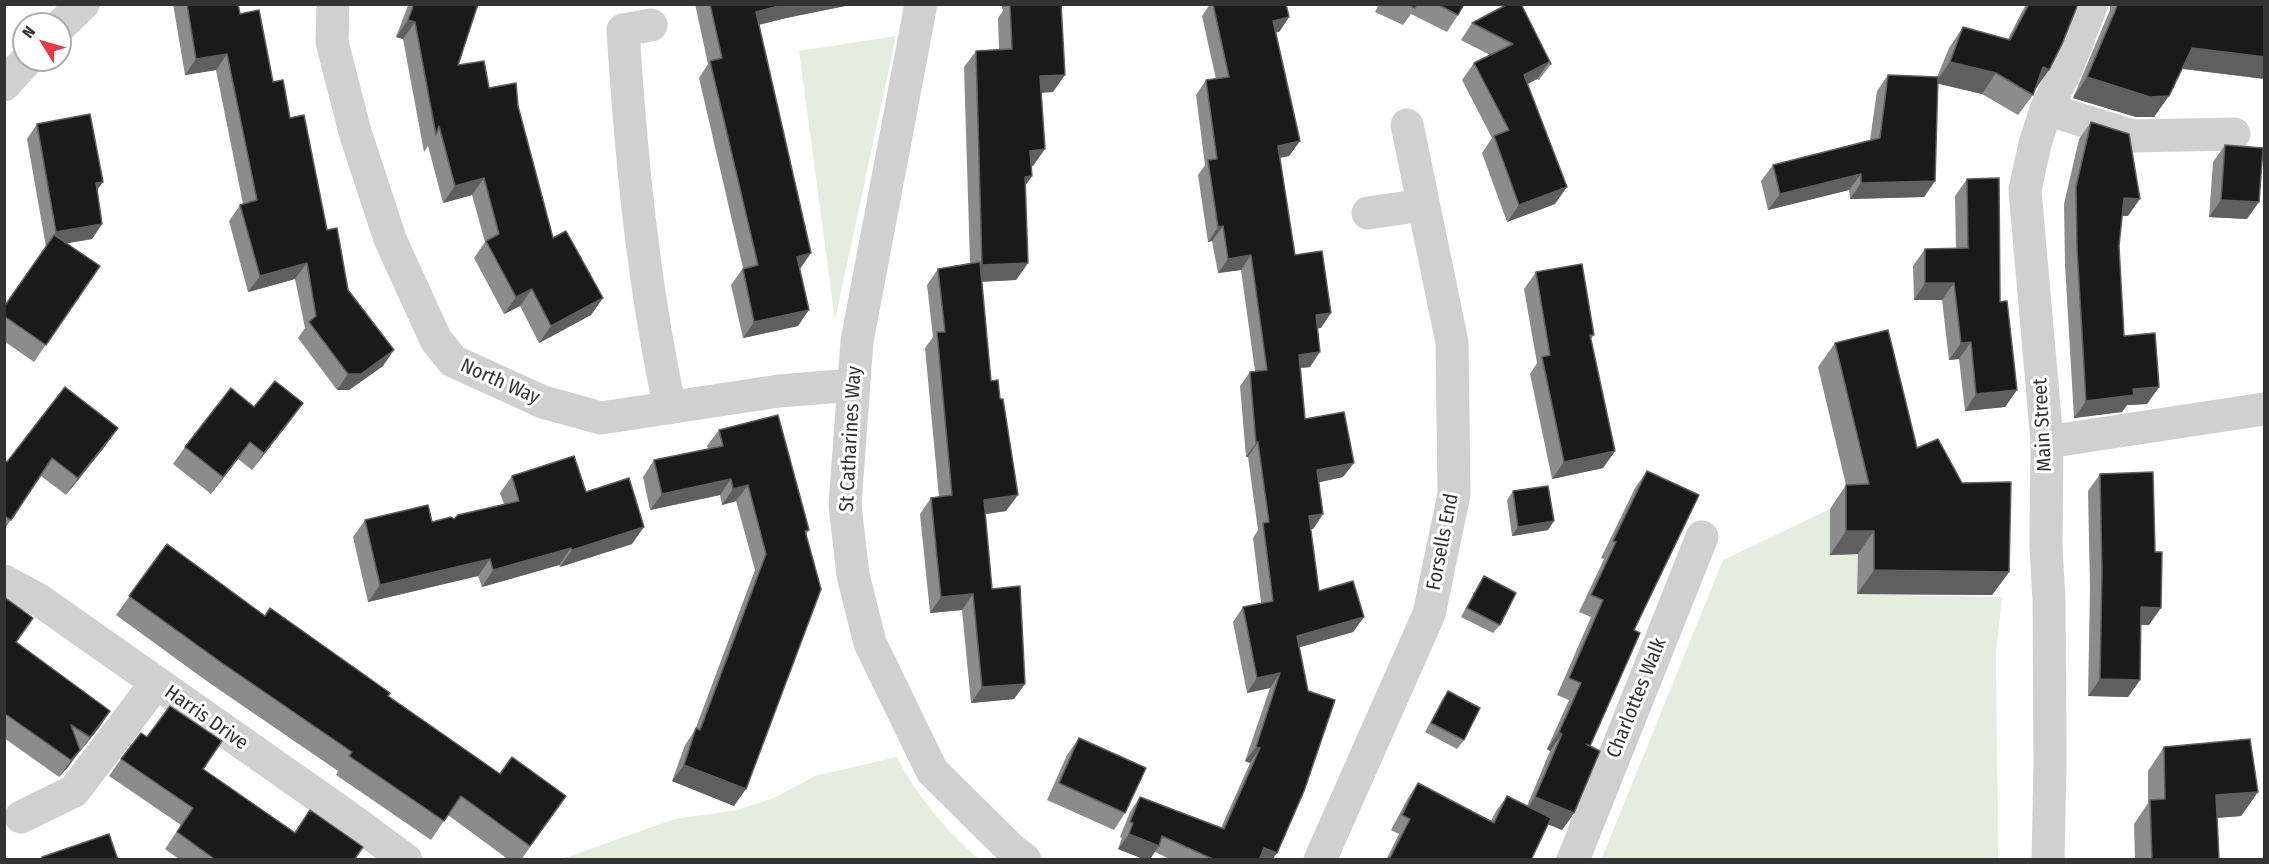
<!DOCTYPE html>
<html>
<head>
<meta charset="utf-8">
<style>
  body { margin:0 }
  #map { position:relative; width:2269px; height:864px; overflow:hidden; background:#fff; font-family:"Fira Sans Condensed",sans-serif }
  canvas { display:block }
  .frame { position:absolute; inset:0; border:6px solid #333; pointer-events:none }
  .north { position:absolute; left:12px; top:12px; width:60px; height:60px; box-sizing:border-box; background:#fff; border:2px solid #adadad; border-radius:50%; rotate:307deg; font-size:16px; font-weight:700; line-height:24px; text-align:center; color:#333 }
  .north::after { content:''; display:block; margin:auto; width:21px; height:27px; background:#e63946; clip-path:polygon(50% 0,100% 100%,50% 72%,0 100%) }
</style>
</head>
<body>
<div id="map">
<canvas width="2269" height="864"></canvas>
<div class="frame"></div>
<div class="north">N</div>
</div>
<script>
const ctx = document.querySelector('canvas').getContext('2d');
ctx.lineJoin = 'round';
function fill(path, color) {
  ctx.fillStyle = color;
  ctx.fill(path, 'evenodd');
}
function trace(path, color, width, dash) {
  ctx.strokeStyle = color;
  ctx.lineWidth = width;
  ctx.lineCap = dash ? 'butt' : 'round';
  ctx.setLineDash(dash || []);
  ctx.stroke(path);
}
function label(font, color, halo, rows, align = 'center') {
  ctx.font = font + ' "Fira Sans Condensed",sans-serif';
  ctx.lineWidth = 6;
  ctx.setLineDash([]);
  ctx.textBaseline = 'middle';
  ctx.strokeStyle = halo;
  ctx.fillStyle = color;
  for (const [text, x, y, turn = 0] of rows) {
    ctx.save();
    ctx.translate(x, y);
    ctx.rotate((+turn || 0) * Math.PI / 180);
    ctx.textAlign = isNaN(turn) ? turn : align;
    if (halo) ctx.strokeText(text, 0, 0);
    ctx.fillText(text, 0, 0);
    ctx.restore();
  }
}
fill(new Path2D(`
  M896,36L835,320L799,51Z
  M1830,509V554H1858V594L2002,597L1996,652L1998,859L1601,860L1723,560Z
  M897,757C917,796 946,831 979,859H562L675,819L737,810L774,798L815,776Z`), '#e6ecdf');
trace(new Path2D(`
  M333,4L332,42L355,132L390,239L436,340L453,361L543,402L601,418L779,391L853,385
  M921,4L857,341L845,505L853,575L870,643L932,771L1011,849L1025,860
  M651,25L623,30C631,156 643,284 670,408
  M60,26L83,4
  M4,85L27,60
  M2046,109L2133,136L2234,134
  M1368,213L1423,205
  M2047,442L2264,409
  M4,581L39,600L352,820L406,860
  M21,817L74,791L156,683
  M1320,860L1429,614L1454,494L1452,342L1407,125
  M1573,860L1702,537
  M2048,860L2050,763L2049,601L2046,546L2047,442L2025,190L2035,144L2046,109L2065,72L2092,4`), '#d0d0d0', 33);
fill(new Path2D(`
  M173,4H238L240,14L290,118L327,230L348,290L383,366L349,390H337L298,338L305,328L295,279L248,292L229,221L240,205L243,204L216,70L185,75Z
  M409,4H478L458,65L489,88L518,106L553,238L603,298L591,315L539,343L520,306L504,314L474,258L485,242L472,195L443,203L428,146L424,152L403,39L396,37L407,8Z
  M695,4H855L786,18L759,25L800,269L798,326L743,338L731,285L743,268L699,78L708,64Z
  M1001,4H1061L1053,92L1041,93L1033,166H1031L1032,176L1025,186L1028,263L1016,280L981,282L991,381L1006,511L985,514L992,589L1014,699L971,703L962,610L930,613L920,514L931,498L939,497L925,348L933,337L927,285L938,269L970,263L964,67L976,51L999,49L998,18L1003,11Z
  M1210,4H1286L1289,17L1279,32H1276L1300,141L1289,156L1280,158L1295,255L1321,328H1317L1310,367L1301,368L1305,419L1343,477L1319,482L1323,514L1313,529H1311L1319,591L1364,617L1353,632L1299,647L1272,860H1172L1155,852L1149,860H1146L1118,849L1122,838L1120,837L1130,812L1140,797L1221,828L1250,763L1245,761L1270,688L1247,693L1233,622L1243,607L1261,603L1253,538L1258,530L1248,457H1246L1240,386L1250,372L1255,371L1241,270L1218,273L1212,241L1208,242L1198,175L1205,165L1196,95L1206,80L1216,79L1202,16Z
  M1379,4H1464L1458,15L1447,32L1411,14L1403,25L1375,12Z
  M2026,4H2078L2033,95L2018,115L1982,94L1938,83L1935,181L1924,197L1850,199L1849,190L1768,210L1761,181L1773,165L1870,140L1877,91L1888,75L1937,77L1949,48L1963,27L2008,39Z
  M2110,4H2265V79L2182,69L2154,117H2136L2073,98L2110,10Z
  M1472,23L1551,64L1539,80L1537,79L1528,84L1555,204L1507,222L1482,153L1492,138L1462,80L1474,63L1490,55L1461,40Z
  M2091,122L2128,216H2122L2119,246L2124,336L2159,387L2147,404L2127,405L2122,412L2074,418L2065,265L2064,204L2079,139Z
  M37,124L97,190L102,224L92,239L67,243L100,266L34,362L4,341V307L46,247L27,139Z
  M2225,145L2247,219L2209,217L2213,162Z
  M1967,179L2000,302L2017,390L2005,407L1965,411L1959,359L1949,360L1942,300H1914L1913,266L1925,249H1956L1955,196Z
  M1536,272L1594,335L1591,339L1615,451L1603,468L1552,479L1530,374L1537,363L1524,289Z
  M1835,343L1917,448L2009,572L1992,595L1857,594L1858,554L1830,555V509L1846,485L1818,367Z
  M303,403L252,470L238,459L211,494L173,464L185,447L254,407Z
  M719,430L809,530L806,534L734,806L672,781L685,745L695,730L755,570L736,501L722,505L720,495L650,510L643,477L654,460L708,449L707,446Z
  M106,445L66,495L41,476L4,530V460L7,462Z
  M1647,471L1634,630L1590,746L1574,813L1562,830L1548,824L1531,860H1386L1399,834L1391,830L1408,798L1418,783L1491,821L1496,811L1507,796L1527,806L1550,751L1547,749L1569,700L1557,695L1591,617L1579,612L1604,559L1601,558L1635,488Z
  M2100,474L2149,625H2141L2140,680L2128,697L2088,696L2090,588L2088,491Z
  M512,476L586,492L632,544L560,567L559,565L482,587L478,576L368,602L353,537L365,520L432,522L454,519L504,504L500,493Z
  M1513,491L1548,530L1512,536L1507,500Z
  M167,544L265,616L388,696L500,774L566,796L521,860H509L448,815L431,840L336,775L338,771L208,682L116,615Z
  M1484,576L1500,625L1493,633L1461,617L1478,585Z
  M4,597L16,643L110,711L68,767L59,777L4,738Z
  M1448,691L1464,740L1457,749L1425,732L1442,700Z
  M1079,738L1125,813L1114,830L1047,800L1067,755Z
  M2164,747L2258,792L2241,816L2217,818L2219,860H2135L2134,824L2148,803V771Z
  M121,759L203,769L295,832L354,860H180L165,849L181,825L109,776Z`), '#8c8c8c');
fill(new Path2D(`
  M786,4H855L786,18L745,28L756,12Z
  M1289,17L1279,32L1263,35L1273,21Z
  M408,20L415,22L403,39L396,37Z
  M2192,48L2265,57V79L2177,68Z
  M227,54L216,70L185,75L196,59Z
  M1549,62L1537,79L1512,92L1524,75Z
  M1950,62L1996,73L1982,94L1935,83Z
  M2043,67L2049,70L2035,90Z
  M1065,75L1053,92L1028,93L1040,76Z
  M2087,77L2169,96L2154,117H2136L2073,98Z
  M1300,141L1289,156L1268,160L1278,146Z
  M1045,149L1033,166L1018,168L1030,151Z
  M1861,174L1849,190L1768,210L1780,194Z
  M1032,176L1020,193L1025,177Z
  M484,178L472,195L443,203L455,186Z
  M1935,181L1924,197L1850,199L1861,183Z
  M103,182L92,197L96,183Z
  M1567,187L1555,204L1507,222L1519,205Z
  M2124,198L2140,199L2128,216L2112,215Z
  M2221,200L2259,202L2247,219L2209,217Z
  M102,224L92,239L46,247L56,232Z
  M1223,226L1212,241L1208,242L1218,227Z
  M811,253L800,269L797,257Z
  M1251,255L1241,270L1218,273L1228,259Z
  M307,263L295,279L248,292L260,276Z
  M1028,263L1016,280L970,282L982,265Z
  M1925,283H1954L1942,300H1914Z
  M532,289L520,306L504,314L516,297Z
  M603,298L591,315L539,343L551,326Z
  M809,310L798,326L743,338L754,322Z
  M1331,313L1321,328L1305,330L1316,315Z
  M1971,342L1959,359L1949,360L1961,343Z
  M394,350L383,366L349,390H337L348,374Z
  M1320,352L1310,367L1289,369L1299,355Z
  M2159,387L2147,404L2127,405L2122,412L2074,418L2086,401L2133,389Z
  M2017,390L2005,407L1965,411L1976,394Z
  M303,403L291,420L252,470L264,453Z
  M118,428L106,445L66,495L78,478Z
  M250,442L238,459L211,494L223,477Z
  M1258,442L1248,457H1246L1256,443Z
  M1615,451L1603,468L1552,479L1564,462Z
  M1354,463L1343,477L1307,485L1317,470Z
  M731,479L720,495L650,510L662,494Z
  M748,485L736,501L722,505L733,489Z
  M1018,495L1006,511L973,516L984,500Z
  M1323,514L1313,529L1299,530L1309,516Z
  M1554,521L1548,530L1512,536L1518,527Z
  M644,527L632,544L560,567L572,550Z
  M1846,531H1874L1858,554L1830,555Z
  M571,548L559,565L482,587L493,570Z
  M490,559L478,576L368,602L380,585Z
  M1874,570L2009,572L1992,595L1857,594Z
  M973,594L962,610L930,613L941,597Z
  M2141,607L2161,608L2149,625L2129,624Z
  M1364,617L1353,632L1287,651L1297,636Z
  M1280,673L1270,688L1247,693L1257,678Z
  M2100,679L2140,680L2128,697L2088,696Z
  M1025,684L1014,699L971,703L982,687Z
  M110,711L99,728L78,754L90,737Z
  M1559,732L1562,734L1550,751L1547,749Z
  M1256,747L1260,748L1250,763L1245,761Z
  M80,750L68,767L59,777L71,760Z
  M684,765L746,789L734,806L672,781Z
  M2258,792L2241,816L2199,819L2216,795Z
  M1535,797L1574,813L1562,830L1523,814Z
  M1129,834L1159,846L1149,860H1146L1118,849Z
  M1264,848L1277,853L1272,860H1256Z`), '#5f5f5f');
const building = new Path2D(`
  M187,4H238L240,14L259,10L273,82L283,80L290,118L304,115L327,230L337,228L348,290L394,350L361,374H348L309,322L316,316L307,263L260,276L240,205L257,200L227,54L196,59Z
  M414,4H478L458,65L484,61L489,88L516,83L518,106L553,238L566,231L603,298L551,326L532,289L516,297L486,241L499,234L484,178L455,186L439,126L436,135L415,22L408,20Z
  M710,4H786L756,12L811,253L797,257L809,310L754,322L743,269L758,265L710,61L722,58Z
  M1010,4H1061L1065,75L1040,76L1045,149L1030,151L1032,176L1025,177L1028,263L982,265L976,51L1012,49Z
  M1213,4H1286L1289,17L1273,21L1300,141L1278,146L1295,255L1322,251L1331,313L1316,315L1320,352L1299,355L1305,419L1344,412L1354,463L1317,470L1323,514L1309,516L1319,591L1353,581L1364,617L1297,636L1308,691L1335,700L1304,791L1277,853L1264,848L1259,860H1215L1162,836L1159,846L1129,834L1133,823L1130,822L1140,797L1224,829L1260,748L1256,747L1280,673L1257,678L1243,607L1273,601L1263,523L1269,522L1258,442L1256,443L1250,372L1267,370L1251,255L1228,259L1223,226L1218,227L1208,160L1217,159L1206,80L1229,77Z
  M1407,4H1417L1415,8Z
  M1437,4H1464L1458,15Z
  M1508,4H1521L1551,64L1549,62L1524,75L1567,187L1519,205L1494,136L1509,130L1474,63L1513,44L1472,23Z
  M2029,4H2078L2062,44L2049,70L2043,67L2033,95L1996,73L1950,62L1963,27L2010,40Z
  M2118,4H2265V57L2192,48L2169,96L2150,97L2087,77Z
  M1888,75L1938,77L1935,181L1861,183V174L1780,194L1773,165L1880,138Z
  M90,114L103,182L96,183L102,224L56,232L37,124Z
  M2091,122L2129,134L2140,199L2124,198L2119,246L2124,336L2155,333L2159,387L2133,389L2134,395L2086,401L2077,248L2076,187Z
  M2225,145L2263,148L2259,202L2221,200Z
  M1999,178L2000,302L2007,301L2017,390L1976,394L1971,342L1961,343L1954,283H1925V249L1968,248L1967,179Z
  M54,235L100,266L46,345L4,316V307Z
  M980,262L991,381L998,380L1000,399H1003L1018,495L984,500L992,589L1020,586L1025,684L982,687L973,594L941,597L931,498L952,495L937,332H945L938,269Z
  M1582,264L1594,335H1590L1615,451L1564,462L1542,357L1550,355L1536,272Z
  M1888,330L1917,448L1938,439L1962,483L2011,482L2009,572L1874,570V531H1846V485L1869,484L1835,343Z
  M275,381L303,403L264,453L250,442L223,477L185,447L231,388L254,407Z
  M65,387L118,428L78,478L52,458L11,520L4,516V460L7,462Z
  M778,415L809,530L805,531L821,589L746,789L684,765L696,728L700,730L766,554L748,485L733,489L731,479L662,494L654,460L723,446L719,430Z
  M574,456L586,492L629,478L644,527L572,550L571,548L493,570L490,559L380,585L365,520L428,505L432,522L451,517L454,519L458,515L519,501L512,476Z
  M1647,471L1699,495L1634,630L1640,633L1590,746L1586,744L1600,751L1574,813L1535,797L1562,734L1559,732L1581,683L1569,678L1603,600L1591,595L1616,542L1613,541Z
  M2153,472L2155,552H2162L2161,608L2141,607L2140,680L2100,679L2102,571L2100,474Z
  M1548,486L1554,521L1518,527L1513,491Z
  M167,544L265,616L270,608L390,693L388,696L500,774L512,757L566,796L530,846L461,796L444,821L349,756L352,752L222,663L129,596Z
  M1484,576L1516,593L1500,625L1467,608Z
  M4,597L33,618L16,642L110,711L90,737L71,725L80,750L71,760L4,713Z
  M1448,691L1480,708L1464,740L1431,723Z
  M170,706L222,741L203,769L295,833L310,810L363,847L354,860H216L177,832L193,808L121,759L141,733L147,737Z
  M1079,738L1146,768L1125,813L1059,783Z
  M2250,739L2258,792L2216,795L2219,860H2152L2150,800L2165,799L2164,747Z
  M1418,783L1494,823L1507,796L1551,818L1531,860H1389L1410,819L1402,815Z
  M109,834L118,860H42V857Z`);
fill(building, '#1a1a1a');
trace(building, '#5f5f5f', 1.5);
label('20px', '#333', '#fff', [
  ["North Way",500,382,24],
  ["Main Street",2043,425,-93],
  ["St Catharines Way",851,439,-87],
  ["Forsells End",1443,542,-79],
  ["Charlottes Walk",1637,698,-68],
  ["Harris Drive",206,718,35]
]);
</script>
</body>
</html>
